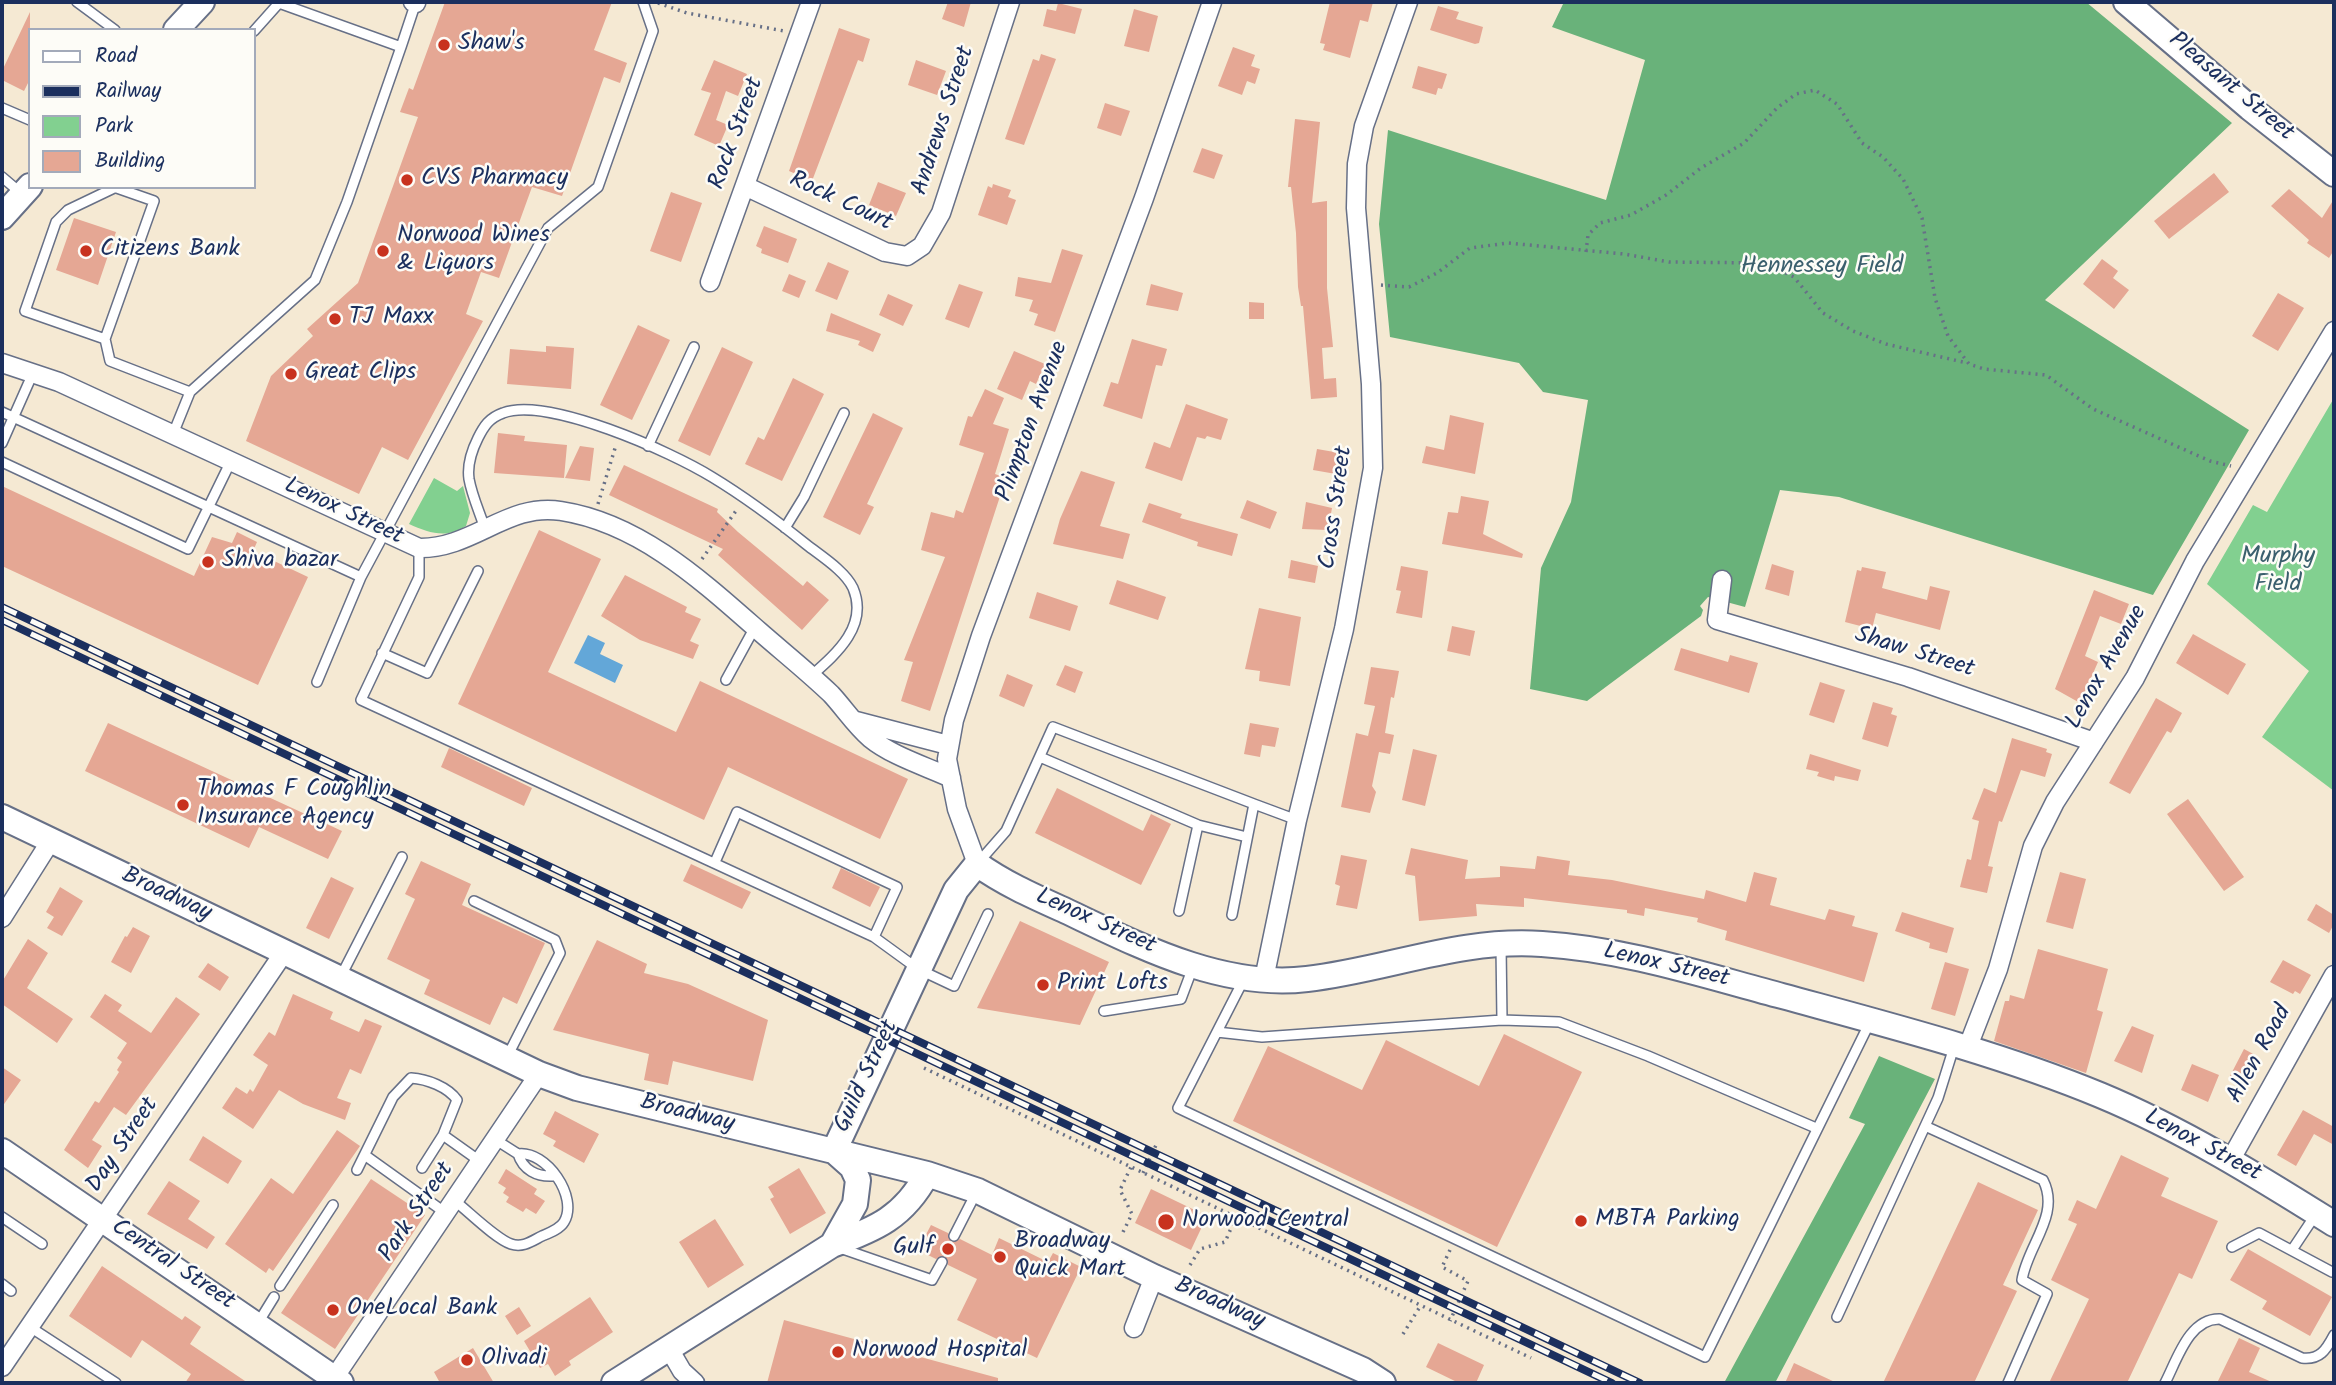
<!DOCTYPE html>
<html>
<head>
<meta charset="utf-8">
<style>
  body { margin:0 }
  #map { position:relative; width:2336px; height:1385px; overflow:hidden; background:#f5e9d3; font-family:Kalam,sans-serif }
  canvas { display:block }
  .frame { position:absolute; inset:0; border:4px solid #1b2f5e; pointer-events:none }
  .legend { position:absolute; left:28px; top:28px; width:228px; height:161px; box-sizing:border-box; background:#fdfcf7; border:2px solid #a3aaba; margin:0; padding:9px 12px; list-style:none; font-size:21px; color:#1b2f5e }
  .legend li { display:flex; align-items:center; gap:14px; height:35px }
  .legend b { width:35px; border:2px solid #a3aaba }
</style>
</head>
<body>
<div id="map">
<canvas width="2336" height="1385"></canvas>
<div class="frame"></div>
<ul class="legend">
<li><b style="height:9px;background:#fff"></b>Road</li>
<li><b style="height:9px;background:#1b2f5e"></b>Railway</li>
<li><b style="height:19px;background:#82d090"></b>Park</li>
<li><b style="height:19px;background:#e5a794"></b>Building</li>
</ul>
</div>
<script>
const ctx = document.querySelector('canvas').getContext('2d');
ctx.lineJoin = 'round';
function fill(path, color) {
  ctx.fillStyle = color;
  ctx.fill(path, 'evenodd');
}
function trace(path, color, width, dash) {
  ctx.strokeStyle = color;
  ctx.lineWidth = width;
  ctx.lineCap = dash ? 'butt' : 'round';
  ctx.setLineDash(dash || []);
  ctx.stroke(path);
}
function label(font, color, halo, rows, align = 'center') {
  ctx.font = font + ' Kalam,sans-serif';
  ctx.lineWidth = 5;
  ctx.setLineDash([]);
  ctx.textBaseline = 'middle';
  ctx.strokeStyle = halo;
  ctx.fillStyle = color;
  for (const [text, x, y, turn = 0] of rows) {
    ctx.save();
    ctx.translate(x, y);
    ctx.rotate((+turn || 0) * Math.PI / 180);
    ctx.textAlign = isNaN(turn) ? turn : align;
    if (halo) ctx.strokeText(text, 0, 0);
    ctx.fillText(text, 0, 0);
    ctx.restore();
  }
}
fill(new Path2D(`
  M2334,398V791L2262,737L2309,671L2207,584L2253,505L2267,512Z
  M434,478L457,491L463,486L470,513L466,526C447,539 429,533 409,524Z`), '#82d090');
fill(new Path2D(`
  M1564,2H2086L2232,123L2045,300L2249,430L2153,595L1839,497L1780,490L1745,607L1708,597L1700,606L1703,610L1701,616L1587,701L1530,689L1541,568L1571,502L1588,400L1543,392L1519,363L1390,337L1379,224L1388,130L1606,200L1645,60L1552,27Z
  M1879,1056L1935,1079L1775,1383H1724L1865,1124L1849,1118Z`), '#69b27a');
fill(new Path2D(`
  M588,635L605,643L600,654L623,665L615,683L574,663Z`), '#63a7d8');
fill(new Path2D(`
  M445,2H612L594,50L627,63L620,83L604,77L562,196L532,187L499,278L481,272L466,314L483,321L408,460L382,447L359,494L246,441L271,376L313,336L307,329L358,283L418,117L400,112L409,88L413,90Z
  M948,2H971L964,27L942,19Z
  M1330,2H1373L1368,22L1360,20L1350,58L1323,50L1325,44L1320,43Z
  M1058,3L1082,9L1075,34L1043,26L1047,9L1056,11Z
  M1438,6L1459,12L1456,19L1483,27L1479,43L1475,44L1430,30Z
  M1134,9L1158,16L1149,52L1124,46Z
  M30,12V79L24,91L2,80V71Z
  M839,28L870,39L863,62L858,60L812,181L789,171Z
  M1233,47L1255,55L1251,66L1260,69L1255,84L1247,81L1242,95L1218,86Z
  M1041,54L1056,59L1024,145L1005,139L1033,59L1039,61Z
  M714,60L747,74L738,96L726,91L716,120L728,125L719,146L694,135L711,93L701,90Z
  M916,60L946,71L937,95L908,85Z
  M1418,66L1447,74L1442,89L1438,88L1436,95L1412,88Z
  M1105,103L1130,111L1121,136L1097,128Z
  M1295,119L1320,122L1312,203L1327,201V288L1333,347L1322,348L1324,379L1336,378L1337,397L1311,399L1303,306H1301L1298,287L1296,233L1291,187H1288Z
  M1202,148L1223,155L1214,179L1193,172Z
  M2214,173L2229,192L2169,239L2154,221Z
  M878,182L906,193L896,216L869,205Z
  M993,184L1011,190L1008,197L1016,200L1007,225L978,215L988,186L992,188Z
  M2289,189L2322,218L2334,199V250L2329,258L2307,243L2309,240L2271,206Z
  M671,192L702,203L681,262L650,251Z
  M74,218L116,232L98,285L56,270Z
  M764,226L797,239L788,263L761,253L762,249L756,246Z
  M1062,249L1083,255L1055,332L1034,325L1038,314L1029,311L1033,300L1015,296L1018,277L1051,283Z
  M2102,259L2118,271L2113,278L2129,290L2114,309L2083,284Z
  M828,262L849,271L837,300L815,291Z
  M789,274L806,281L799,298L782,291Z
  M959,284L983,292L969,328L945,319Z
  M1151,284L1183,293L1178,311L1146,305Z
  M2278,293L2304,308L2278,351L2252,336Z
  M888,294L913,305L903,326L879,315Z
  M1249,302L1264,303V319H1249Z
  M831,313L881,334L873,352L858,345L860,341L826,331Z
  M638,325L670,340L632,420L600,405Z
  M1132,339L1167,349L1162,366L1156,365L1142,419L1103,406L1111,382L1118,384Z
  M546,346L574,348L571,389L507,384L510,349L546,352Z
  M722,347L753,362L710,456L678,441Z
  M1014,351L1045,364L1036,384L1030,381L1022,400L997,389Z
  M793,378L824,394L782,481L745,464L758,437L764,440Z
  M985,389L1004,398L993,424L1009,429L995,474L1006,478L930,711L901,701L913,662L904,660L945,557L921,550L931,512L954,518L956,510L963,513L984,453L959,445L968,416L972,417Z
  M1186,404L1228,419L1221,440L1207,436L1205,439L1197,437L1182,481L1145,468L1154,442L1170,448Z
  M873,413L903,428L867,504L874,507L860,535L823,517Z
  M1450,415L1484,423L1475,474L1422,463L1426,446L1444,450Z
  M498,433L525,436L524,441L567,445L564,478L494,473Z
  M580,446L594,448L590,481L565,478Z
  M1317,449L1340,453L1336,474L1313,470Z
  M624,465L718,509L717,512L738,532L803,586L807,581L829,600L802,630L718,555L723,549L609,495Z
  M1081,471L1115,482L1100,526L1130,534L1123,559L1053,544L1060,519Z
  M2,486L194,576L212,537L232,543L237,532L257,542L253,551L308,577L258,685L2,566Z
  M1461,496L1489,501L1483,534L1523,554L1522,558L1442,544L1448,512L1458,513Z
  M1247,500L1277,512L1270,529L1240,518Z
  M1306,502L1332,508L1328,530L1302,529Z
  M1149,503L1182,514L1180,518L1238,534L1232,556L1197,546L1198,542L1142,522Z
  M539,530L601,559L548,672L676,732L700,681L908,779L880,839L728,767L704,820L458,704Z
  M1291,560L1318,566L1315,583L1288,578Z
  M1772,564L1794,571L1789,596L1765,589Z
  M1401,566L1428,571L1422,618L1396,613L1401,591L1396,590Z
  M1862,567L1886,572L1882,588L1927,600L1930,586L1950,591L1940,630L1876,613L1872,629L1845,622L1857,570L1861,571Z
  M625,575L687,607L685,612L701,619L690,641L699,645L693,659L640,640L601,616Z
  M1117,580L1166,597L1158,620L1109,604Z
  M2094,590L2129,604L2121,624L2100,616L2085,656L2098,662L2080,703L2055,689Z
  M1037,592L1078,606L1070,631L1029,618Z
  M1259,608L1301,617L1290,686L1259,681L1260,671L1245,669Z
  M1452,626L1475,631L1470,656L1447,651Z
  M2193,634L2246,664L2228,695L2176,663Z
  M1681,648L1728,662L1730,655L1758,663L1749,693L1674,670Z
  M1065,665L1083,672L1075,693L1056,685Z
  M1371,667L1399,671L1394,698L1391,697L1385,733L1394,735L1390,754L1379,752L1372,786L1376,792L1370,813L1341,807L1356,733L1368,736L1375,706L1364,704Z
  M1007,674L1033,685L1024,707L999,696Z
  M1820,682L1845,690L1834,723L1809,715Z
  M2156,698L2182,713L2171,733L2167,731L2130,794L2109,783Z
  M1873,702L1893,708L1891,714L1897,716L1888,747L1862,739Z
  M108,723L342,831L328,859L259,827L249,848L85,771Z
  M1250,723L1279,728L1275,747L1262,745L1260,757L1244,754Z
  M2012,738L2047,749L2046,752L2052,754L2045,777L2021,770L2002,822L1999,821L1988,866L1993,867L1987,893L1960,887L1967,859L1971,860L1979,821L1972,819L1984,788L1996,793Z
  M449,748L532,788L524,806L441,767Z
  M1413,749L1437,755L1425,806L1402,800Z
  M1810,754L1861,770L1858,781L1835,776L1834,781L1817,776L1819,772L1806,769Z
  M1057,788L1143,831L1151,814L1171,824L1141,885L1035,833Z
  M2188,799L2244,877L2224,891L2167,814Z
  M1411,848L1468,860L1465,879L1500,877V866L1535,869L1537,856L1570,861L1568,875L1612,880L1704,899L1706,890L1746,902L1754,872L1777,878L1770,905L1825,920L1829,909L1855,916L1852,926L1878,933L1864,982L1725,940L1727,931L1697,922L1698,918L1645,908L1644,916L1627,913V910L1524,898V907L1476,904L1477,916L1419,921L1415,876L1405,874Z
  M1341,855L1367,860L1357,909L1336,905L1340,886L1335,884Z
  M421,861L471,884L462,905L545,943L517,1004L503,997L490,1025L424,994L430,980L387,959L415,899L405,894Z
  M691,864L751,892L742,909L683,881Z
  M841,868L880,887L870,907L832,888Z
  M2060,872L2086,879L2073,929L2046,922Z
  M331,877L354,888L329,939L306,928Z
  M60,887L83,901L62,936L47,928L54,917L46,912Z
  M2316,904L2334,915V924L2329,933L2307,920Z
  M1902,912L1954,928L1947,953L1929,948L1930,943L1895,931Z
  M1020,921L1109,962L1080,1025L977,1008Z
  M133,927L150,936L131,973L111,962L125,936L127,937Z
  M28,939L48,953L27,988L73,1019L57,1043L2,1004V982Z
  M597,940L647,964L644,973L688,984L768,1020L753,1081L673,1061L668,1085L644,1080L649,1054L553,1030Z
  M2038,949L2108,969L2097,1010L2103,1012L2086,1073L1994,1041L2005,1001H2009L2010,995L2024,999Z
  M2283,960L2311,975L2300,994L2295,991L2293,994L2270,982Z
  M1945,962L1969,969L1955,1016L1931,1009Z
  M208,963L229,977L220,991L198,977Z
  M105,994L122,1005L118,1011L151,1033L176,997L200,1014L126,1115L114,1107L92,1140L102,1146L88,1168L64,1150L95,1101L99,1103L119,1072L117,1070L122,1062L117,1058L127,1043L90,1017Z
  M293,994L333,1012L330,1019L359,1032L365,1019L382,1026L361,1074L350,1069L337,1098L351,1103L345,1120L303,1104L279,1090L253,1129L222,1108L236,1087L247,1094L250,1089L253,1092L268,1065L253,1055L269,1032L275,1036Z
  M2132,1026L2154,1035L2142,1073L2114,1061Z
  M1504,1034L1582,1072L1497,1247L1233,1121L1268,1046L1362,1090L1386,1040L1479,1086Z
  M2244,1049L2257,1056L2242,1083L2230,1076Z
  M2192,1064L2219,1075L2208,1102L2181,1090Z
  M2,1067L21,1080L2,1107Z
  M2303,1110L2334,1127V1145L2314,1134L2296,1166L2277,1155Z
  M555,1111L599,1134L584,1163L553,1146L556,1141L543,1134Z
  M337,1130L360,1146L273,1271L269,1268L266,1273L225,1244L271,1178L293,1194Z
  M203,1136L242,1161L228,1184L189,1160Z
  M2121,1155L2169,1178L2161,1196L2218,1221L2192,1279L2179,1273L2127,1383H2049L2089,1299L2051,1280L2077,1224L2068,1220L2077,1200L2096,1209Z
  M799,1168L826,1213L790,1234L770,1199L774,1197L768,1187Z
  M506,1169L537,1189L534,1194L545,1201L536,1214L526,1208L523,1212L506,1202L509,1197L503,1193L506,1188L498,1183Z
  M371,1179L425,1215L335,1349L281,1313Z
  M169,1181L200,1201L188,1219L215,1237L207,1249L147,1214Z
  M1978,1182L2038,1210L2003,1285L2017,1291L1974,1383H1883Z
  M1151,1189L1207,1216L1191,1250L1135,1223Z
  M715,1219L744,1265L708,1288L679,1242Z
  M931,1225L948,1233L951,1242L960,1239L992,1255L999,1238L1048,1262L1053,1253L1081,1267L1037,1358L957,1320L977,1279L948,1265L945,1256L936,1259L918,1250Z
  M2248,1249L2332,1297L2310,1336L2262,1309L2267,1301L2230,1280Z
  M102,1266L182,1320L185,1316L201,1327L190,1344L248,1383H185L191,1374L142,1340L131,1358L69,1316Z
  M590,1297L613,1332L569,1361L571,1365L555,1376L548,1364L540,1368L524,1341Z
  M519,1307L531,1326L517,1335L505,1316Z
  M784,1320L998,1378V1383H767Z
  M2239,1338L2260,1348L2249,1372L2274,1383H2217Z
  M1438,1343L1484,1365L1476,1383H1459L1426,1367Z
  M473,1348L494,1383H440L434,1372Z
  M1794,1363L1837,1383H1785Z`), '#e5a794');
const lane = new Path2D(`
  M77,2L115,30
  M254,31L279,3L401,47L416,2
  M2,108L30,120
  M2,177L22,194
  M114,187L154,201L105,339L110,361L190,392L315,280L347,202L401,47
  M105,339L25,311L56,222L68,210L114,188
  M2,412L361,577
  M173,434L190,392
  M2,443L33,373
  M648,446L694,347
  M2,462L188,549L231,461
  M785,528L804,497L844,413
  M485,529C480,513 472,496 469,479C467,465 472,450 478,438C484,426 489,418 503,413C547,396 672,452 712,477C745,497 776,520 807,545C821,556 845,571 853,588C869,626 836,654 811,676
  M419,548V577L361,700L874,937L918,969L954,986L988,914
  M382,653L427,673L478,571
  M726,680L755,627
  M317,682L361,577L548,228L598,187L653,31L643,2
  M1040,757L1198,825L1247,837
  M1254,804L1297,820
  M715,862L737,812L897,887L874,937
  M978,863L1006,831L1053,727L1254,804L1232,915
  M474,901L555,940L560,953L507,1057
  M1179,911L1198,825
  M1501,946L1502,1020L1559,1022L1648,1056L1816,1128
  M341,976L402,857
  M1244,979L1178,1108L1705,1357L1870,1022
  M1104,1011L1181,999L1193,967
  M1217,1032L1262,1037L1502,1020
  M1925,1126L2043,1180C2061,1215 2027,1246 2022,1280L2047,1294L2008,1383
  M496,1140L518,1154
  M366,1156L447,1214
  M422,1168L443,1135
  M357,1170L393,1097L411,1078C427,1079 448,1087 457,1100L443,1135L481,1162
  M455,1201C469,1212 496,1239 511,1244C523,1248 532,1241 542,1236C549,1233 560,1229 564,1222C579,1197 546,1150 518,1154C523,1170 537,1177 553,1176
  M2,1217L42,1244
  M954,1236L977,1191
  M2232,1247L2259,1233L2332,1272
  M840,1248L932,1280L942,1262
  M2292,1250L2316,1214
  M2,1284L11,1291
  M280,1286L333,1205
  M1837,1317L1938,1098L1954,1047
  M258,1323L274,1297
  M30,1327L116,1383
  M2165,1383C2177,1360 2189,1318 2220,1319L2302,1358C2320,1360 2326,1350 2334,1335`);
const street = new Path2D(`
  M413,2L416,3
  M745,186L885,252L907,256L922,246L941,213L1010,2
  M710,282L811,2
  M2,363L59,382L419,548C473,549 508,502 561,511C639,523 701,580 759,631C783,652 808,672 831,694C844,708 855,725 870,738C892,756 925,766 951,778
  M1722,580L1717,620L1908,677L2094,742
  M856,721L948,745
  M977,864L957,809L947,759L954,720L981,636L1144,198L1212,2
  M2,918L50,842
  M1264,979L1297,820L1344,629L1373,468L1371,384L1356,208L1357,164L1364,126L1408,2
  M1967,1049L1998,969L2033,846L2055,802L2135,678L2195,561L2334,331
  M2231,1159L2334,975
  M1134,1328L1154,1277
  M668,1347L682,1371L695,1383
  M2,1367L285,951
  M334,1378L539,1074`);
const secondary = new Path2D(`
  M2126,2L2250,108L2334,174
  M176,30L202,2
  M2,217L30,186
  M2,817L539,1074L577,1088L927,1174L978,1191L1154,1277L1363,1370L1383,1383
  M2,1151L341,1383
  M832,1245C876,1229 904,1217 927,1174
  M614,1383L832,1245L855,1204L858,1180L852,1167L834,1151L956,890L977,864C1005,884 1035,897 1066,911C1140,946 1222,989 1307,979C1386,970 1460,938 1542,944C1624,949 1703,975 1782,996C1888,1025 1998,1053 2100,1095C2182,1129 2259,1177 2334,1224`);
trace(lane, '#677087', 12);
trace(street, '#677087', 21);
trace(secondary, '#677087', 28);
trace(new Path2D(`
  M658,3L687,13L784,31
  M1586,252L1588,235L1600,223L1631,215L1666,195L1701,168L1744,143L1777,108L1796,94L1815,90L1837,104L1862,143L1883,157L1903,179L1922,218L1935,298L1948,336L1969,364L1984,369L2046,375L2093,409L2210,461L2231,466
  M1381,285L1409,287L1437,273L1470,248L1508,243L1624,254L1669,262L1765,263L1794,277L1823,313L1853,331L1886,344L1967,363
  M598,504L616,445
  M702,559L738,508
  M924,1068L1531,1358
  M1143,1173L1157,1143
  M1123,1232L1132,1214L1120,1190L1131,1167
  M1450,1250L1442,1267L1468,1281L1450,1321
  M1190,1265L1200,1249L1225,1242L1236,1217
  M1403,1334L1421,1305`), '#677087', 3.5, [2, 5]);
trace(lane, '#fff', 9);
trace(street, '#fff', 18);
trace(secondary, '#fff', 24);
const rail = new Path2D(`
  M2,607L1640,1383
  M2,620L1612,1383`);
trace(rail, '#1b2f5e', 8);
trace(rail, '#fdfcf7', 5, [16]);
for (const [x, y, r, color] of [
  [444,45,7,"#c8321e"],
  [407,180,7,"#c8321e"],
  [86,251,7,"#c8321e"],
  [383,251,7,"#c8321e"],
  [335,319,7,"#c8321e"],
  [291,374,7,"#c8321e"],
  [208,562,7,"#c8321e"],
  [183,805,7,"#c8321e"],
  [1043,985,7,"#c8321e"],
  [1581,1221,7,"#c8321e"],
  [1166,1222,9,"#c8321e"],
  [948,1249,7,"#c8321e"],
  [1000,1257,7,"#c8321e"],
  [333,1310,7,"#c8321e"],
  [838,1352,7,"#c8321e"],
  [467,1360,7,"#c8321e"]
]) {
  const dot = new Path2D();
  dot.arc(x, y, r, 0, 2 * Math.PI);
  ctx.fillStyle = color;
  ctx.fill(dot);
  trace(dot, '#fdfcf7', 2.5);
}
label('24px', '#1b2f5e', '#fdfcf7', [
  ["Shaw's",458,45],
  ["CVS Pharmacy",421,180],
  ["Norwood Wines",397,237],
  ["& Liquors",397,265],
  ["Citizens Bank",100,251],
  ["TJ Maxx",349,319],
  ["Great Clips",305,374],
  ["Shiva bazar",222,562],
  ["Thomas F Coughlin",197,791],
  ["Insurance Agency",197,819],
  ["Print Lofts",1057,985],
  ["MBTA Parking",1595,1221],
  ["Norwood Central",1182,1222],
  ["Broadway",1014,1243],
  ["Quick Mart",1014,1271],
  ["Gulf",934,1249,"right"],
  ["OneLocal Bank",347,1310],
  ["Norwood Hospital",852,1352],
  ["Olivadi",481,1360]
], 'left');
label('24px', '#1b2f5e', '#fdfcf7', [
  ["Pleasant Street",2230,88,40],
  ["Andrews Street",945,121,-72],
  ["Rock Street",738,134,-70],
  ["Rock Court",840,203,25],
  ["Plimpton Avenue",1034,422,-70],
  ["Cross Street",1338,508,-82],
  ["Lenox Street",343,513,25],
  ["Shaw Street",1914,654,17],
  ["Lenox Avenue",2108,668,-60],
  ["Broadway",166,896,25],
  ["Lenox Street",1095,923,24],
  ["Lenox Street",1666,967,13],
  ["Allen Road",2261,1055,-61],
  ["Guild Street",868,1077,-65],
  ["Broadway",687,1115,14],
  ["Day Street",124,1146,-56],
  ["Lenox Street",2202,1147,28],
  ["Park Street",418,1213,-56],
  ["Central Street",172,1266,34],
  ["Broadway",1219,1305,24]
]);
label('24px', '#3a5f6d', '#fdfcf7', [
  ["Hennessey Field",1822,268],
  ["Murphy",2278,558],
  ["Field",2278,586]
]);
</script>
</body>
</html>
